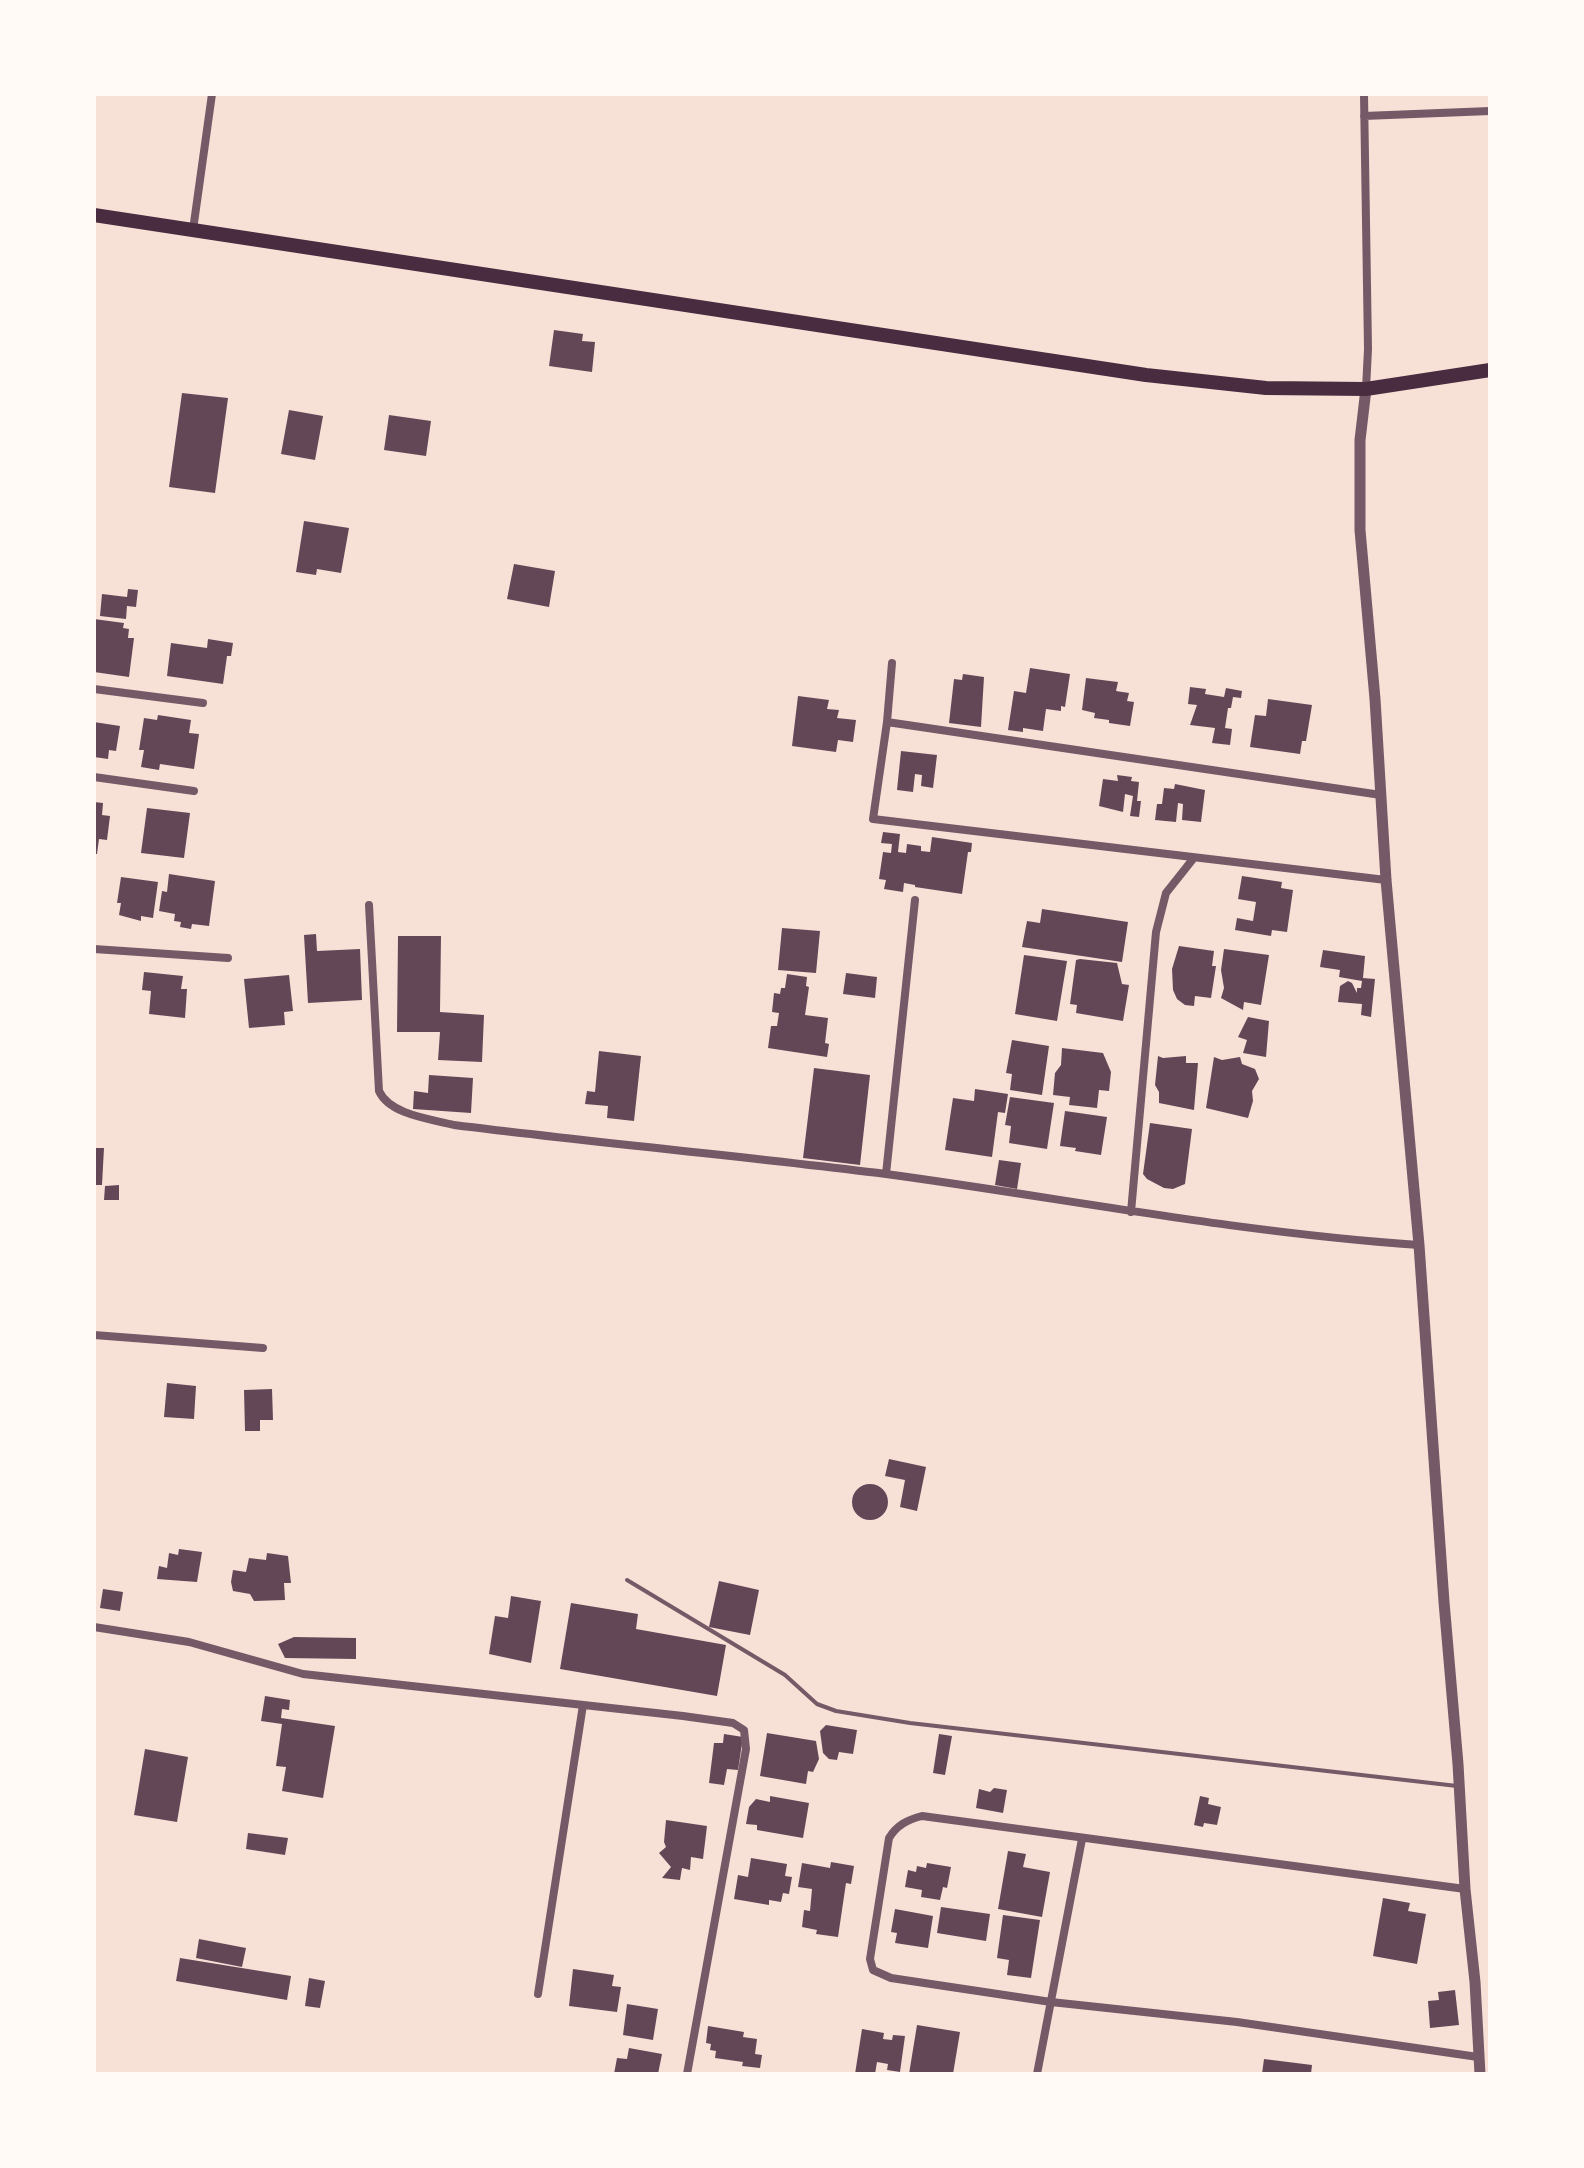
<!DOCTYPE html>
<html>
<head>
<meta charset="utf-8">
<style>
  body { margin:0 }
  #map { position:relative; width:1584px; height:2168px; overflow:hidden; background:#f7e1d7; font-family:"Fira Sans Condensed",sans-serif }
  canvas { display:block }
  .frame { position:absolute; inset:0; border:96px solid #fffaf5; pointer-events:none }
</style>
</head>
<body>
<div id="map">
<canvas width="1584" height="2168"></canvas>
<div class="frame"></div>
</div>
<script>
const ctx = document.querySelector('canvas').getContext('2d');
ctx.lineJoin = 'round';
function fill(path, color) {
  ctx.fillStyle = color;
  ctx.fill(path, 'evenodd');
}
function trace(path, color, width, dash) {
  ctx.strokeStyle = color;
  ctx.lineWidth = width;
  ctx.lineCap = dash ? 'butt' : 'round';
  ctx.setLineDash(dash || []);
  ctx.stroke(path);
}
fill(new Path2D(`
  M554,330L583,334L582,341L595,342L592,372L549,366Z
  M182,393L228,398L215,493L169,487Z
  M289,410L323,416L315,460L281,454Z
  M389,415L431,421L426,456L384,450Z
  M304,521L349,528L341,573L317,569L316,575L296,572Z
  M514,564L555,571L549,607L507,599Z
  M128,589L138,590L136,607L127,606L126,619L100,616L102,594L127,597Z
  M94,619L124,623L123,628L129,629L128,638H134L129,677L94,672Z
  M208,639L233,643L231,656H227L223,684L167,676L171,643L207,648Z
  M1030,668L1070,674L1065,707L1061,706V711L1046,709L1043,731L1023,728V732L1008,730L1014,691L1026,693Z
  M963,674L984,677L981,727L949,723L954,679L962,680Z
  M1086,678L1118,682L1116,691L1129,693L1127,701L1134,702L1130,726L1109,723V720L1094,718L1095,713L1082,710Z
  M1190,687L1206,689L1205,694L1224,697L1226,688L1242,691L1241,698L1233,697L1231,708H1228L1225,728L1232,729L1230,745L1212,743L1215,728L1190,725L1197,705L1188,704Z
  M798,696L829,700L827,709L839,710L837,718L856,720L853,742L838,740L836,752L792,746Z
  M1268,699L1312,705L1306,741H1302L1300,754L1250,747L1255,715L1266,716Z
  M158,715L191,720L189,733L199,734L194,769L160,764L159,770L141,767L144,750H139L144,718L157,720Z
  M94,722L120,726L116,751L109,750L108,759L94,757Z
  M901,751L937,755L933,788L921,786L922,775L915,774L913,792L897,790Z
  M1117,775L1132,777L1131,781L1139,782L1137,801H1141L1139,817L1130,816L1133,796L1125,794L1123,812L1099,806L1103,779L1118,781Z
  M1175,784L1205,790L1201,822L1182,820L1183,804L1178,803L1176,822L1155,820L1157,804H1162L1164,788L1174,789Z
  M94,802L103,803L102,815L110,816L107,840L99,839L97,854H94Z
  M147,808L190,813L184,858L141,853Z
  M883,832L900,834L898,852L906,853L907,844L921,846V851L930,852L932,837L972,843L971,852H968L962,894L915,887V885L904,883L903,892L884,889L886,880L879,879L883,852L891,853L892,844L881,843Z
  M169,874L215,881L209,926L192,924L191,929L180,927L181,922L174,921L175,914L159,911L162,891L167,892Z
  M1242,876L1282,882L1281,888L1293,890L1287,932L1272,930L1271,936L1235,930L1237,918L1253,921L1256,902L1238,899Z
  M121,877L158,882L153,918L141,916V921L119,915L121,903H117Z
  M1042,909L1128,922L1122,962L1022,947L1027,921L1040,923Z
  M782,928L820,931L816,973L778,970Z
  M316,934L317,951L360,949L362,1000L308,1003L304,935Z
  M398,936H441L440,1012L484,1015L482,1062L438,1060L440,1032H397Z
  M1179,946L1214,951L1212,966H1216L1211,998L1195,996L1194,1006L1185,1005L1177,999L1173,990L1172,969Z
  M1224,949L1269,955L1261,1005L1244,1002L1243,1010L1221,998L1224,988L1221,970Z
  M1323,950L1365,956L1363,978L1375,979L1371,1017L1361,1015L1362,1004L1338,1002L1340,986L1348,981L1352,983L1357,993V988H1361L1362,981L1339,977L1340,970L1320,967Z
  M1024,955L1067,961L1057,1021L1015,1014Z
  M1080,959L1117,963L1122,984L1129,985L1123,1021L1076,1013L1077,1005L1070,1004L1076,960Z
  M144,972L183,976L181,989H187L185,1018L149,1014L151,991L142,990Z
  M846,973L877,977L875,998L843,994Z
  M787,974L807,977L806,986L809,987L805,1015L828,1018L825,1043L829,1044L827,1057L768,1048L771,1026H777L779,1013L772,1012L774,993L780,994L781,988H785Z
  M289,975L293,1011L284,1012L285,1025L249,1028L244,979Z
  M1248,1017L1269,1021L1266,1057L1243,1053L1247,1040L1238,1037Z
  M1012,1040L1049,1046L1042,1095L1010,1090L1012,1074L1006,1073Z
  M1062,1048L1103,1053L1111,1072L1109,1091L1099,1090L1097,1108L1069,1105L1070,1097L1053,1095L1055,1073L1061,1065Z
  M599,1051L641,1056L634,1121L607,1118L608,1106L585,1104L587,1091L595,1092Z
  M1158,1056L1163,1058L1186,1056V1063H1198L1194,1110L1159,1103V1092L1155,1085Z
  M1214,1057L1222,1060L1240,1057L1242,1064L1255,1069L1259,1079L1252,1091L1253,1101L1248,1118L1206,1108Z
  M814,1068L870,1075L860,1165L803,1158Z
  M429,1075L473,1078L471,1113L413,1109L414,1091L428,1093Z
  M975,1089L1008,1094L1005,1113L998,1112L992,1157L945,1150L953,1098L974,1101Z
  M1010,1097L1054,1103L1047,1149L1009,1143L1011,1126L1005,1125Z
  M1065,1111L1107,1117L1101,1155L1075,1151L1076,1148L1060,1146Z
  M1150,1123L1192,1129L1185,1184L1173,1189L1164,1188L1147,1179L1143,1174Z
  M94,1148H104L102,1185H94Z
  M999,1160L1021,1163L1017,1189L995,1185Z
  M119,1185V1200H104L105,1186Z
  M167,1383L196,1386L194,1419L164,1417Z
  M272,1389L273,1420H260V1431H245L244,1390Z
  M889,1459L926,1467L917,1511L900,1507L905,1480L885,1476Z
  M852 1502a18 18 0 1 1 36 0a18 18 0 1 1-36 0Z
  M179,1549L202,1552L197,1582L157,1579L159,1566L167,1568L169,1553L178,1555Z
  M267,1553L288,1556L291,1583H284L285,1600L254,1601L250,1594L233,1591L231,1582L233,1570L246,1572L249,1558L266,1560Z
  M719,1581L759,1590L750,1635L709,1627Z
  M103,1589L123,1592L120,1611L100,1608Z
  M511,1596L541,1601L531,1663L489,1654L495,1616L508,1618Z
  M571,1603L638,1614L636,1629L726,1645L717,1696L560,1669Z
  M294,1637L356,1638V1659L285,1658L278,1644Z
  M265,1696L290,1700L289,1710L282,1709L281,1718L335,1726L323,1798L282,1791L286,1767L276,1766L282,1724L261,1721Z
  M826,1725L857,1730L853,1754L839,1752L837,1760L829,1759L823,1753L820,1731Z
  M767,1733L816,1741L819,1759L813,1772L808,1771L806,1784L760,1776Z
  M724,1734L743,1737L738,1770L727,1769L724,1785L709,1783L714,1743H723Z
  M939,1734L952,1736L945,1775L933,1773Z
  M145,1749L188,1757L177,1822L134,1815Z
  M994,1788L1007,1790L1003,1813L976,1808L979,1789L990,1792Z
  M770,1796L809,1803L803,1838L757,1830V1825L746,1824L749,1807L756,1799L770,1802Z
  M1200,1796L1209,1798L1208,1804L1221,1807L1217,1825L1204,1823L1203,1827L1194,1825Z
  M666,1820L707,1826L703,1859L691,1857L690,1870L682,1868L680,1880L662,1878L671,1867L659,1853L666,1847L664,1842Z
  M248,1833L288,1838L285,1855L246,1849Z
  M1008,1851L1026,1854L1023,1867L1050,1872L1042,1917L998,1909Z
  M751,1858L787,1864L785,1876L792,1877L789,1894L783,1893L781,1902L769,1900V1905L734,1899L738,1875L748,1877Z
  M831,1862L854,1866L851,1884L846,1883L838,1937L816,1934L817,1930L802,1927L804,1910L810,1911L812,1889L798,1887L802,1863L830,1868Z
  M927,1863L951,1867L947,1888L943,1887L940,1900L921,1897L922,1890L905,1887L908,1870L916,1872L917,1866L926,1868Z
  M1383,1898L1410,1903L1408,1911L1426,1914L1417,1964L1373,1956Z
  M941,1907L990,1914L986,1941L937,1933Z
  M895,1909L933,1916L928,1948L895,1943L897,1933L891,1932Z
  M1003,1915L1040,1920L1031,1978L1007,1975L1009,1960L997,1958Z
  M199,1939L246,1948L242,1967L196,1958Z
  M180,1958L291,1976L287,2000L176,1981Z
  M573,1969L614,1975L612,1986L621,1987L617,2012L569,2006Z
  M309,1978L325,1981L320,2008L305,2006Z
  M1455,1990L1459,2025L1430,2028L1428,2001L1439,2000L1438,1992Z
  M627,2004L658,2009L653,2040L623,2035Z
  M917,2025L960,2032L953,2074H909Z
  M708,2026L744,2032L743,2037L757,2039L755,2054L762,2055L760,2068L742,2066L743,2062L715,2058L716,2051L710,2050L711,2044L706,2043Z
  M862,2029L884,2033L883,2039L892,2040L893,2035L905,2036L900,2072L887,2070L888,2064L877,2062L875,2074H855Z
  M629,2048L662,2054L658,2074H614L617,2058L627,2059Z
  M1264,2059L1312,2065L1311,2074H1262Z`), '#644757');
trace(new Path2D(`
  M627,1580L785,1675L817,1704L836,1711L910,1723L1457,1786`), '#755966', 4);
trace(new Path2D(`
  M1364,94L1368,349L1366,389
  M1364,116L1490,111
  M193,230L212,94
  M892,663L887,722L873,819L1386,880
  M94,689L203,703
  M887,722L1381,795
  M94,777L194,791
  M369,905L379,1091C390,1115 431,1119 454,1125C598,1143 742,1156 886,1174C1063,1198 1240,1233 1419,1245
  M94,949L228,958
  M886,1174L915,900
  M1131,1212L1156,932L1166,893L1193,859
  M94,1335L263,1348
  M94,1627L189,1642L303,1674L683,1716L733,1723L744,1730L746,1749L687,2074
  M1465,1889L922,1816C907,1820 897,1825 889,1838L870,1959L873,1970L891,1978L1051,2002L1237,2022L1478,2057
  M538,1994L583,1705
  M1037,2074L1082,1839`), '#755966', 8);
trace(new Path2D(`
  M1366,389L1360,440V530L1375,699L1386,880L1419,1245L1444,1602L1458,1764L1465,1889L1475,1982L1480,2074`), '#755966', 11);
trace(new Path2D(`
  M94,215L1146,375L1266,388L1366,389L1490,370`), '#4a2c40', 14);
</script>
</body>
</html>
